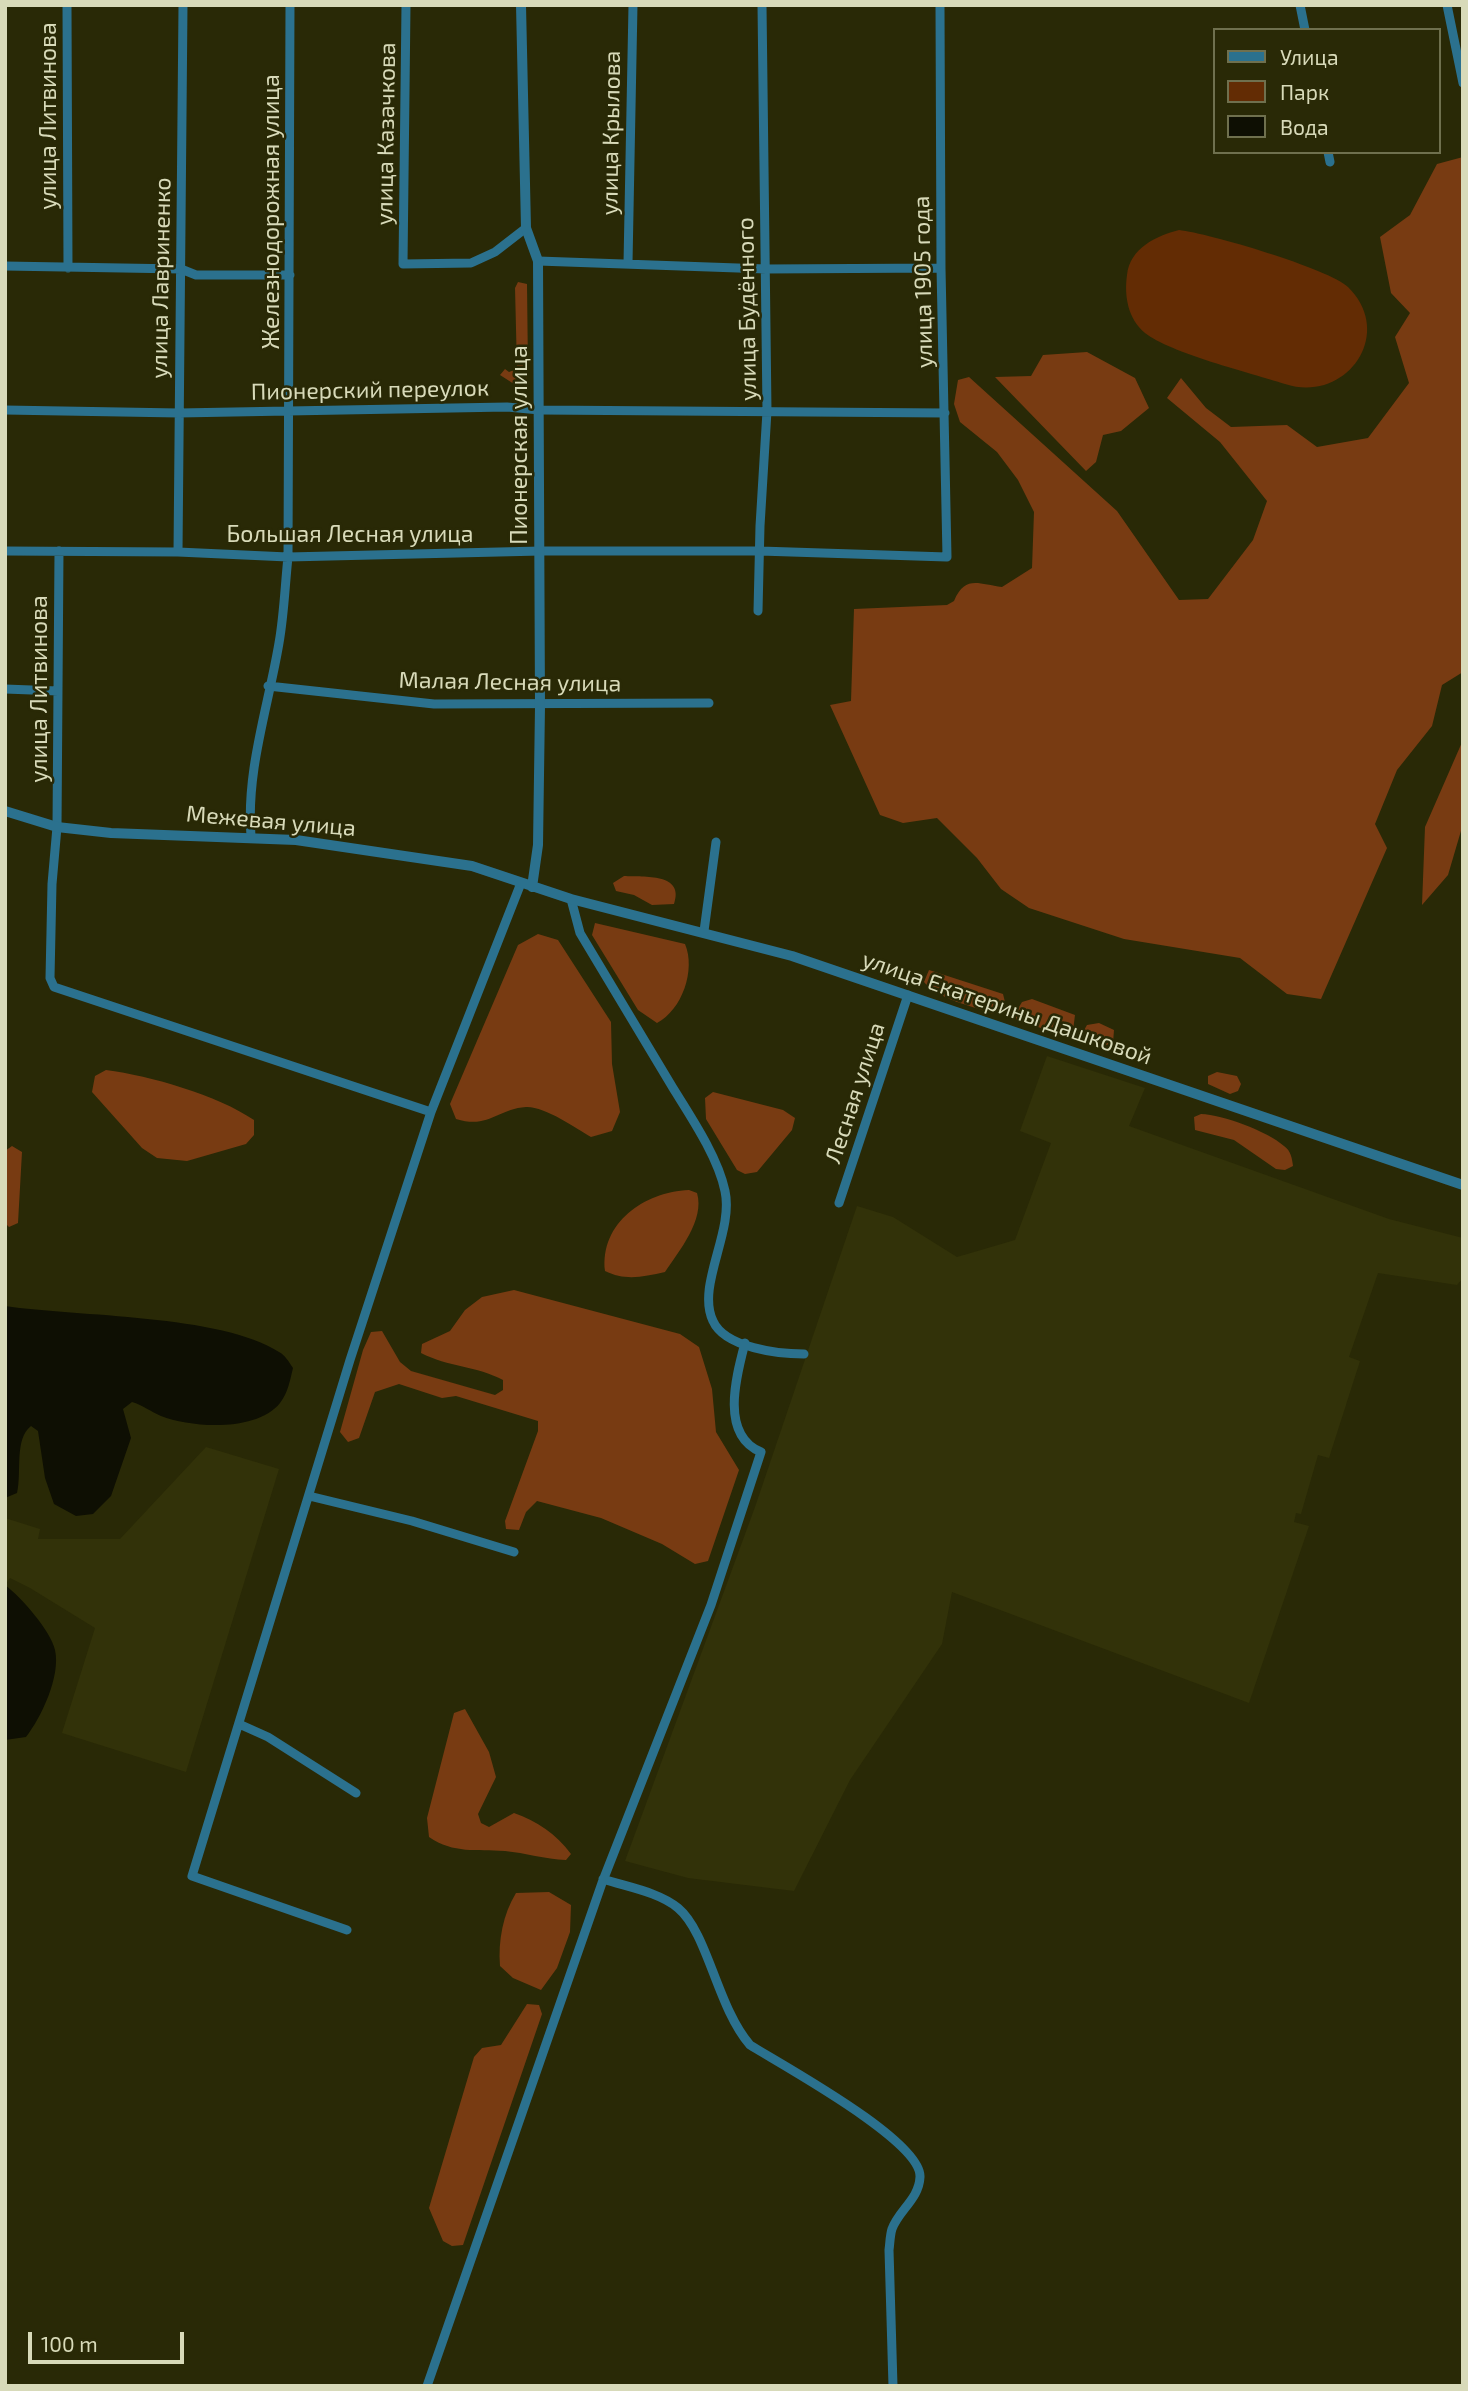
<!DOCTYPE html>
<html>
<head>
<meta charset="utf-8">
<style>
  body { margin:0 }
  #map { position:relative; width:1468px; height:2391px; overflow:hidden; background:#292906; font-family:"Exo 2",sans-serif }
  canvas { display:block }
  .frame { position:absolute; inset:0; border:7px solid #d8dab9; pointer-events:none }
  .legend { position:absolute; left:1213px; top:28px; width:228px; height:126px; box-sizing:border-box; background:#292906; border:2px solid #6f704e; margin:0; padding:9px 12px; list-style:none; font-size:21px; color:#d8dab9 }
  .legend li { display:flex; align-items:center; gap:14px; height:35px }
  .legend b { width:35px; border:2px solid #6f704e }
  .scale { position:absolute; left:28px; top:2332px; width:156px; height:32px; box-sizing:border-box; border:4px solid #d8dab9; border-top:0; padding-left:9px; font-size:21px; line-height:24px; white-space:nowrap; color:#d8dab9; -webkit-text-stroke:5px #292906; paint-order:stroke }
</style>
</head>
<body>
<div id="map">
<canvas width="1468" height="2391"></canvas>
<div class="frame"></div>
<ul class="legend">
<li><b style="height:9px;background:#2b718e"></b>Улица</li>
<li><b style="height:19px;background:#632c04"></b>Парк</li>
<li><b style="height:19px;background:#0e0f03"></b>Вода</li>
</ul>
<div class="scale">100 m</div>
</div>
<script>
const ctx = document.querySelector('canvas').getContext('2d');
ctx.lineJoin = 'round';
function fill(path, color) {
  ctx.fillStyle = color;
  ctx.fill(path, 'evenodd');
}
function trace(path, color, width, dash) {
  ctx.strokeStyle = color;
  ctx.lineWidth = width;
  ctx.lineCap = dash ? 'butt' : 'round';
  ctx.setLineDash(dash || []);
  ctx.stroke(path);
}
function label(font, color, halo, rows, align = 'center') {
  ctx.font = font + ' "Exo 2",sans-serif';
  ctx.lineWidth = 5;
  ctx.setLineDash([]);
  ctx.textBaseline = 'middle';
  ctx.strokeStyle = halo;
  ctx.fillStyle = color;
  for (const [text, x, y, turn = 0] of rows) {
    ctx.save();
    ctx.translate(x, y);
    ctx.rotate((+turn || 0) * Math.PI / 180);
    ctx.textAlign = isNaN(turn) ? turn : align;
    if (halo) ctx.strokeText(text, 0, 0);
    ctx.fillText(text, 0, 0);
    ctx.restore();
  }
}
fill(new Path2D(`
  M1047,1056L1145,1088L1129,1126L1389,1219L1463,1238V1278L1457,1285L1378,1273L1349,1357L1360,1361L1329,1458L1318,1455L1301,1514L1296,1513L1294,1522L1309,1526L1249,1703L952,1592L942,1644L850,1780L794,1891L688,1878L625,1861L755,1507L857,1206L893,1217L957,1257L1015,1240L1051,1143L1020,1131Z
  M206,1447L279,1469L186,1772L62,1733L95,1628L30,1588L10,1578L5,1585V1518L40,1529L38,1539H120Z`), '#323209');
fill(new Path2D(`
  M1179,230C1208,233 1330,269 1348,287C1396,334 1346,404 1285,384C1251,373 1170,353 1145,333C1128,319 1124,296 1127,275C1130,248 1156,236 1179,230Z`), '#632c04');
fill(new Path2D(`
  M1463,157V672L1442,685L1432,726L1397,770L1375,824L1387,848L1321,999L1287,994L1240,958L1124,939L1029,908L1001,889L977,858L937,818L903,823L880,815L830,705L851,701L854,609L947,605L954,601C965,575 978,584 1002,587L1032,568L1034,512L1018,480L997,452L960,422L954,404L958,380L969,377L1117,511L1179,600L1208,599L1253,540L1267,501L1220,442L1167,398L1181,378L1206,408L1231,427L1287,425L1317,447L1368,438L1409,383L1395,337L1410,313L1391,293L1380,237L1410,215L1437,164Z
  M518,282L527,284L528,370L526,381L514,384L500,375L505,369L509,372L517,369L515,288Z
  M1087,352L1135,378L1149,408L1121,431L1103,435L1096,462L1086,471L995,377L1031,376L1043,355Z
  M1463,740V824L1448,875L1422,905L1425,827Z
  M624,876C644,877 685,873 674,904L652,905L634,895L616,891L613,883Z
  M595,923L685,944C696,970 682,1010 657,1023L638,1010L592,935Z
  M538,934L558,940L611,1022L612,1064L620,1112L612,1131L591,1137C576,1128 544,1106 526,1107C497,1109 489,1129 456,1119L450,1104L518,945Z
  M929,970L1003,994L1005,1002L993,1014C973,1006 937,999 924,982Z
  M1032,999L1075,1015L1073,1031L1066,1036L1016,1020V1012L1022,1002Z
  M1099,1023L1114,1030L1113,1043L1100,1047L1084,1041L1083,1032L1087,1025Z
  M106,1070C151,1076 217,1095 254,1120V1135L246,1144L187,1161L157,1158L142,1148L92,1092L95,1076Z
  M1217,1072L1237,1076L1241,1084L1238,1091L1230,1094L1208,1084V1076Z
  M713,1092L783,1110L795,1118L792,1130L757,1172L745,1174L737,1170L706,1119L705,1098Z
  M1201,1114C1223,1115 1267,1131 1284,1146C1291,1151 1292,1158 1293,1166L1285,1170L1276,1169L1234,1140L1195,1130L1194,1117Z
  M12,1146L22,1152L18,1223L9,1227L5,1223V1151Z
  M689,1190L697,1193C705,1220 679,1251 665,1272C643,1277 625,1281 605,1271C600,1223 644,1192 689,1190Z
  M514,1290L680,1334L699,1347L712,1389L716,1432L739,1470L708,1561L695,1564L662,1544L601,1518L537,1501L526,1512L519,1530L506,1529L505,1521L538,1431V1421L456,1396L442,1398L399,1384L375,1392L359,1438L348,1442L340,1432L363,1350L371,1332L382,1331L400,1362L411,1371L495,1395L503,1390V1380C477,1366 448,1367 421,1353L422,1344L450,1331L465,1310L482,1297Z
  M465,1709L489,1752L496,1777L478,1814L481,1823L489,1827L514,1813C537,1821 556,1834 571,1854L566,1860C545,1859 525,1853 505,1851C476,1849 454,1854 429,1837L427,1818L454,1713Z
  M549,1892L571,1905L570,1932L557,1968L541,1990L513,1978L500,1966C498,1941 503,1914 516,1893Z
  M527,2004L539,2005L542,2014L463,2245L452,2246L443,2241L429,2208L474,2057L482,2048L501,2045Z`), '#783b12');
fill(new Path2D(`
  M5,1306C79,1317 219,1314 279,1352C285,1355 289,1362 293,1368C290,1380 288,1393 280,1403C257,1432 192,1428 161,1416C151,1412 143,1405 132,1402L123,1409L131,1438L111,1496L93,1514L76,1516L54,1504L45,1478L38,1431L31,1426C14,1439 22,1472 17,1493L5,1498Z
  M5,1585C21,1597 51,1631 55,1650C61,1676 41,1718 26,1737L5,1740Z`), '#0e0f03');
trace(new Path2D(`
  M67,5L68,268
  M406,5L403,264L471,263L495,252L526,228
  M1300,5L1305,30
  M1447,5L1463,83
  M1328,152L1330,162
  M538,261L766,269L941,268
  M628,263L633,5
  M5,266L181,269L196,275H290
  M5,410L179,413L507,407L540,410L945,413
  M5,551L178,552L288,557L541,551H760L947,557L941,268L940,5
  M59,551L57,827L52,884L50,978L54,987L431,1112
  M178,552L183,5
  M758,611L760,526L767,411L762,5
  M268,686L434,704L709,703
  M5,689L58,691
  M251,836C246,770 268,708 279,643C284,615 285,585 288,557L290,5
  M571,899L580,933C611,985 642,1036 673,1088C691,1117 718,1157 725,1191C734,1232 696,1286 713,1321C725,1348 779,1354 804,1354
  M704,931L716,842
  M839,1203L908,995
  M309,1496L412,1521L514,1552
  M239,1724L268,1737L356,1793
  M603,1879C627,1887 659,1892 678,1908C708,1933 717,2007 750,2045C782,2065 922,2141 920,2177C919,2199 899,2210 892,2229C890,2235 890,2243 889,2250L893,2386
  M347,1930L192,1876L350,1360L431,1112L521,883
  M427,2386L602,1883L711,1605L761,1452C720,1435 736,1377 745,1343`), '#2b718e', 9);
trace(new Path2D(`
  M521,5L526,228L538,261L540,706L538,845L532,887
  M5,811L57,827L111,833L296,840L472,866L571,899L792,956L1463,1185`), '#2b718e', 10);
label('23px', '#d8dab9', '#292906', [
  ["улица Литвинова",48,116,-90],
  ["улица Крылова",611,133,-89],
  ["улица Казачкова",386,134,-89],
  ["Железнодорожная улица",271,212,-90],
  ["улица Лавриненко",161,278,-89],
  ["улица 1905 года",923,282,-91],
  ["улица Будённого",747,309,-91],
  ["Пионерский переулок",370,390,-1],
  ["Пионерская улица",519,445,-90],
  ["Большая Лесная улица",350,534],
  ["Малая Лесная улица",510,682,1],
  ["улица Литвинова",39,689,-90],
  ["Межевая улица",271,821,5],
  ["улица Екатерины Дашковой",1007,1008,19],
  ["Лесная улица",855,1093,-72]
]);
</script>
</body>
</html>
